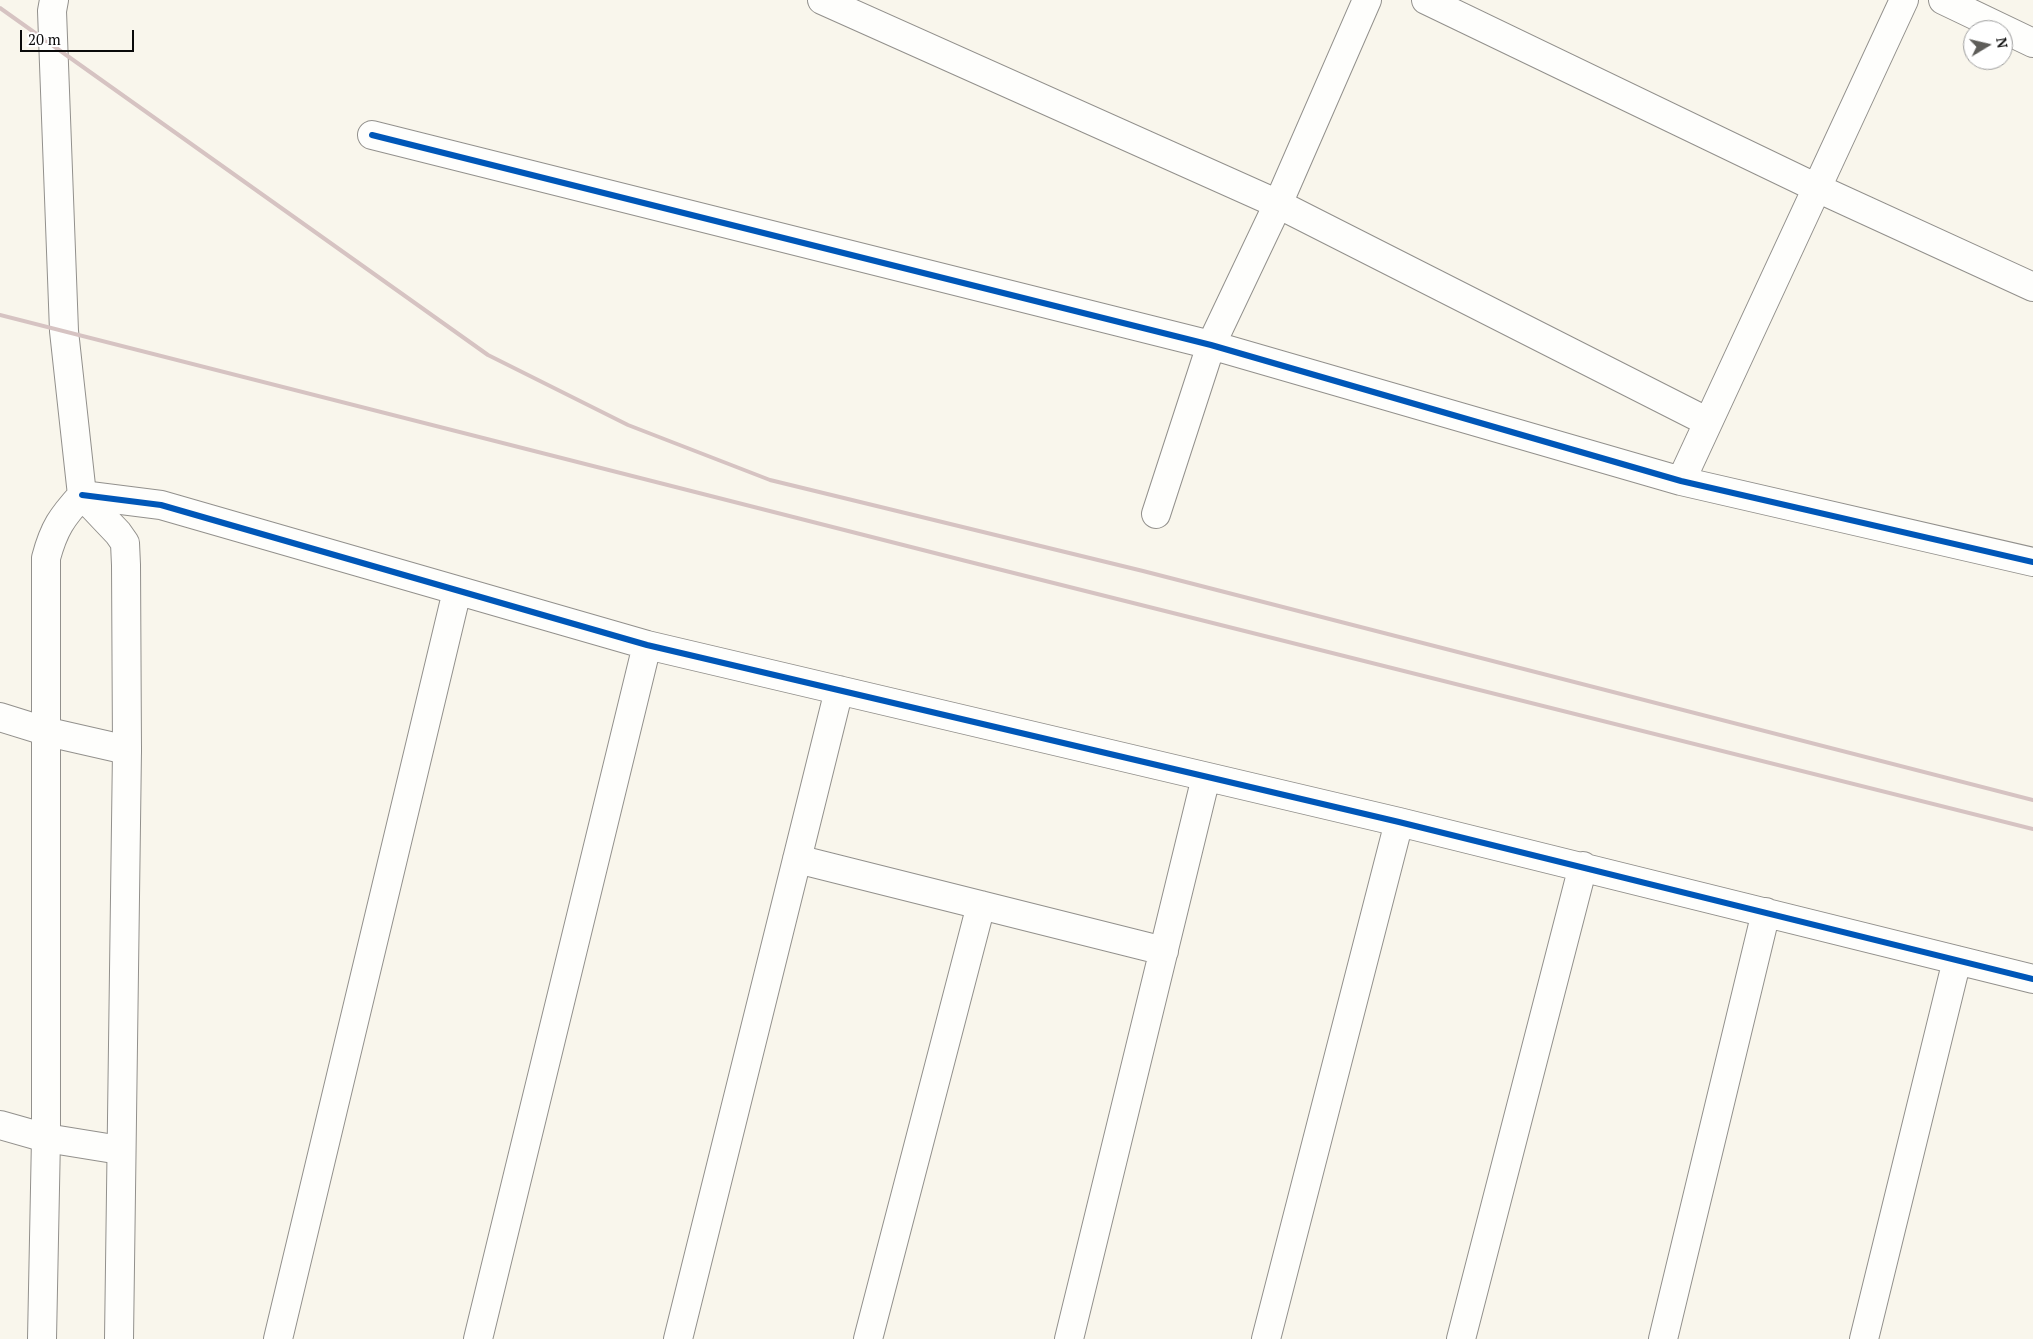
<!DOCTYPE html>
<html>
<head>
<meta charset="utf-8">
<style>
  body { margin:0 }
  #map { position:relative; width:2033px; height:1339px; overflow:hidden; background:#f9f6ec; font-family:"PT Serif",serif }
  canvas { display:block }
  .north { position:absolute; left:1963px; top:20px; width:50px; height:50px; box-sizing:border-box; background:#fff; border:1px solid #9d9d9d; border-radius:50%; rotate:81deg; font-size:14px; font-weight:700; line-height:20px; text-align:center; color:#0a0a0a }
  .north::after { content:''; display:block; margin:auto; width:18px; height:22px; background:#5e5d59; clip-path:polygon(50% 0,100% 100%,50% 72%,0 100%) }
  .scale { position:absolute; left:20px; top:30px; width:114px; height:22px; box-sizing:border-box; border:2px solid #0a0a0a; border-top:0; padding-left:6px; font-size:15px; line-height:18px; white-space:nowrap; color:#0a0a0a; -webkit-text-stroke:4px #fff; paint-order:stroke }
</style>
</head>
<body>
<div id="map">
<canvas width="2033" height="1339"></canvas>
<div class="north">N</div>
<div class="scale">20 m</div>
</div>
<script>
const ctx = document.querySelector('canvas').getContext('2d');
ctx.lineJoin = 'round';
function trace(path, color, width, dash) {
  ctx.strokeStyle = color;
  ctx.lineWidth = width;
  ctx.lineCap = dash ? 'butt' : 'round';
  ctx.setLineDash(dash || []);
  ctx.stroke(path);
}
const minor = new Path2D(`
  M822,0L1278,204L1708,422
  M1426,0L1817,188L2033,287
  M1943,0L2033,43
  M372,135L1211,345L1681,481L2033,562
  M1681,481L1904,0
  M82,495L161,505L647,645L1399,822L2033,979
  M1156,514L1211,345L1278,204L1367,0
  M0,717L48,732L127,750
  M797,859L1164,951
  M0,1125L46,1138L120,1150
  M278,1339L457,591
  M478,1339L647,645
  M678,1339L839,690
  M868,1339L981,905
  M1069,1339L1206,777
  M1266,1339L1399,822
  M1461,1339L1583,866
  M1663,1339L1766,912
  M1864,1339L1957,960`);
const tertiary = new Path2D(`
  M54,0L52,11L64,331L82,495L118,533L125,543L126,565L127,750L119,1339
  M42,1339L46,1138V558C54,528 62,517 82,495`);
trace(minor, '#92908c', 30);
trace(tertiary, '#92908c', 30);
trace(minor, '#fefefc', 28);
trace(tertiary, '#fefefc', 28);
trace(new Path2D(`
  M0,8L488,355L628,425L770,480L1143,571L2033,800
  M0,315L966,561L2033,829`), '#d6c3c2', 4);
trace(new Path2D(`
  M372,135L1211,345L1681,481L2033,562
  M82,495L161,505L647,645L1399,822L2033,979`), '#0057b8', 6);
</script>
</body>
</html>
